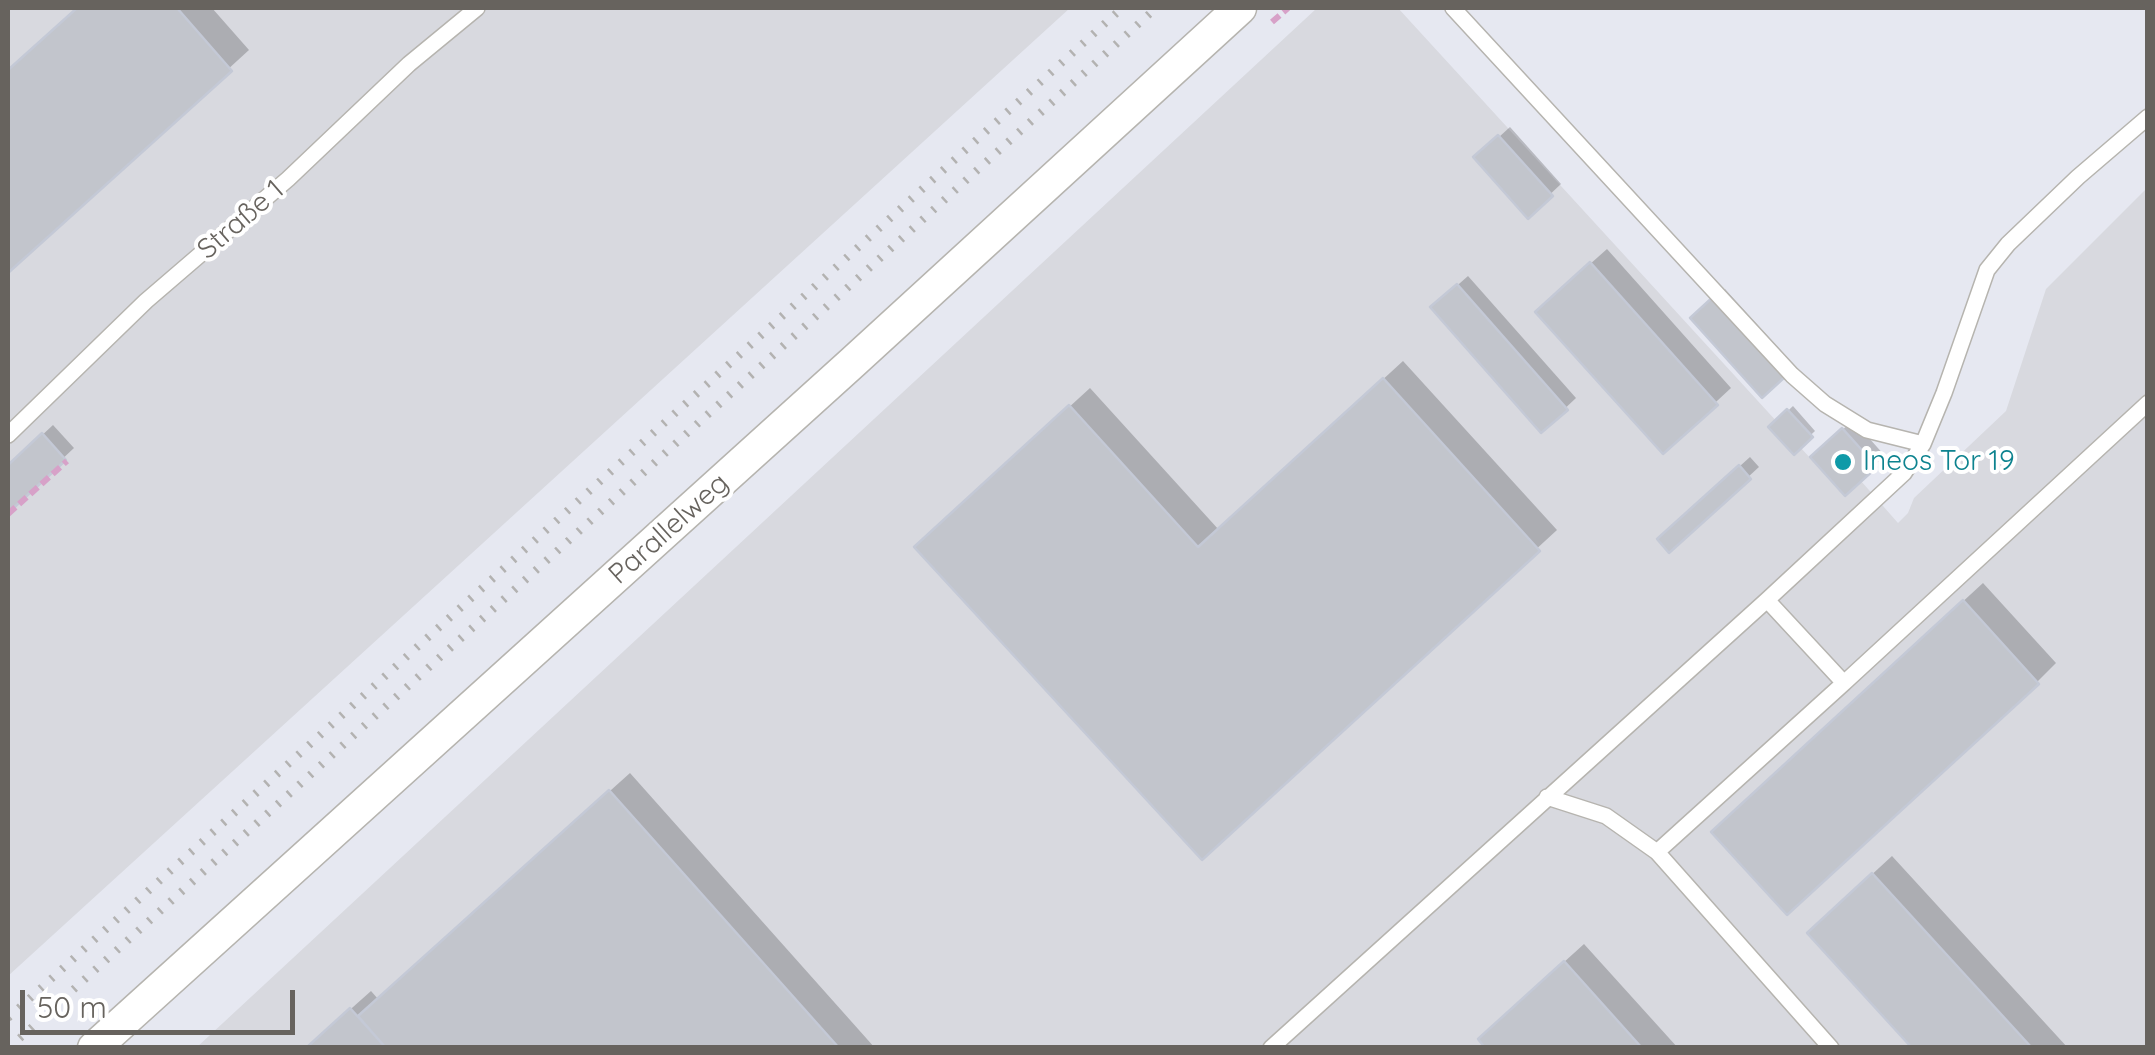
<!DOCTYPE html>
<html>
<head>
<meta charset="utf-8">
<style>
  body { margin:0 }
  #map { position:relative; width:2155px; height:1055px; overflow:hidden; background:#e6e8f1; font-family:Quicksand,sans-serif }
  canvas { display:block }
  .frame { position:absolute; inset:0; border:10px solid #67635e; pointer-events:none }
  .scale { position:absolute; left:20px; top:990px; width:275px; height:45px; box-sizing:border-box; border:5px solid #67635e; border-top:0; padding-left:12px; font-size:30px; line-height:35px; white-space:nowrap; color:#67635e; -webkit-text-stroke:8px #fff; paint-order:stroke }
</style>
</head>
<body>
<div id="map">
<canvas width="2155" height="1055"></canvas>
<div class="frame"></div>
<div class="scale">50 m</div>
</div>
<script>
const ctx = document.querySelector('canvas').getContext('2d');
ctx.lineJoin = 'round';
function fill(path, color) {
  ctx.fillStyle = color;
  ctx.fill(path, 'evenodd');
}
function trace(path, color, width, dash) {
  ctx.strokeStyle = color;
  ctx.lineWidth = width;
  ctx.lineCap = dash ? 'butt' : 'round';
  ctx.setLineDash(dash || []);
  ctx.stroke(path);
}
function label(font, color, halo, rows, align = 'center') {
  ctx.font = font + ' Quicksand,sans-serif';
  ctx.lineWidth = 8;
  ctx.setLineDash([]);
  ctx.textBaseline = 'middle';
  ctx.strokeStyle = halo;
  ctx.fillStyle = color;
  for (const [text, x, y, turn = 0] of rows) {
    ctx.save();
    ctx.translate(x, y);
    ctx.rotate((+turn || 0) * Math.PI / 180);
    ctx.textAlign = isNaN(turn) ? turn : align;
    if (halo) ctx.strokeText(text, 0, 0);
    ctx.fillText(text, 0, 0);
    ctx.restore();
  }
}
fill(new Path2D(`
  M8,8H1070L8,976Z
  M1317,8H1398L1844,495L1861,481L1898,523L1908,513L1914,498L2006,411L2046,289L2147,188V1047L196,1048Z`), '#d8d9df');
fill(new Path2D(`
  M78,8H212L249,50L8,270V72Z
  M1510,127L1561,184L1528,215L1476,158Z
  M1607,249L1731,388L1663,451L1553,297Z
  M1468,276L1576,398L1542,430L1443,298Z
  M1725,289L1794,365L1762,395L1703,308Z
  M1403,361L1557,530L1202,856L937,528L1090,388L1219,530Z
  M1793,406L1815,431L1794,451L1771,427Z
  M1853,420L1885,456L1875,465L1823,448Z
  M53,425L74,448L8,510V467Z
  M1750,457L1759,467L1669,549L1670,529Z
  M1983,583L2056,663L2037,682L1733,813Z
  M630,773L875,1048H307L371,991L378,999Z
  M1892,856L2068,1048H1915L1829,914Z
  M1584,944L1678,1048H1488L1500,1020Z`), '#0003');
const building = new Path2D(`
  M77,8H177L232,71L8,273V70Z
  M1498,135L1553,196L1528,219L1473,157Z
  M1590,262L1718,405L1663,454L1535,312Z
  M1457,284L1568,410L1541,433L1430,307Z
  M1714,296L1786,376L1762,398L1690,318Z
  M1383,378L1540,551L1202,860L914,547L1069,405L1198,547Z
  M1787,409L1813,437L1794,455L1768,427Z
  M1842,428L1877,467L1845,496L1810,457Z
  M42,433L66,460L8,513V465Z
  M1739,465L1751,479L1669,553L1657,539Z
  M1963,600L2039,684L1787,915L1711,832Z
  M609,790L839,1048H386L358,1016Z
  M1872,873L2032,1048H1912L1807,933Z
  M1564,961L1642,1048H1485L1478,1039Z
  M350,1008L386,1048H306Z`);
fill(building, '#c2c5cc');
trace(building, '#c4c9d6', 2.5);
const service = new Path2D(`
  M1453,8L1792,375L1825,404L1867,430L1923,444
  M8,435L146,301L288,179L409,64L477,8
  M1767,600L1844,683L2148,403
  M1547,797L1606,816L1657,852L1831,1048
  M1657,852L1844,683
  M1271,1048L1767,600L1904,473L1923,444L1944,393L1987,270L2008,244L2078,177L2148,117`);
const minor = new Path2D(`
  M94,1048L852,363L1240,8`);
trace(service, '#b6b4af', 18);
trace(minor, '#b6b4af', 35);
trace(new Path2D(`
  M1272,22L1288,8
  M8,514L67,461`), '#d7a1c8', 6, [10, 5]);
trace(service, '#fff', 15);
trace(minor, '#fff', 32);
trace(new Path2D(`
  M8,1018L1122,8
  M9,1048L1156,8`), '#b3b2b1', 8, [2.5, 12]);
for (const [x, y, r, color] of [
  [1843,462,10,"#0f9aa8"]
]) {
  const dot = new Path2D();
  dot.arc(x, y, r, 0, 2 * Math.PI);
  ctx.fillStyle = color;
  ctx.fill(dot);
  trace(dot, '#fff', 4);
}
label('28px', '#67635e', '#fff', [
  ["Straße 1",241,220,-41],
  ["Parallelweg",669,529,-42]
]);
label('28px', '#0d838f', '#fff', [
  ["Ineos Tor 19",1863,462]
], 'left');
</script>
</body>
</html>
